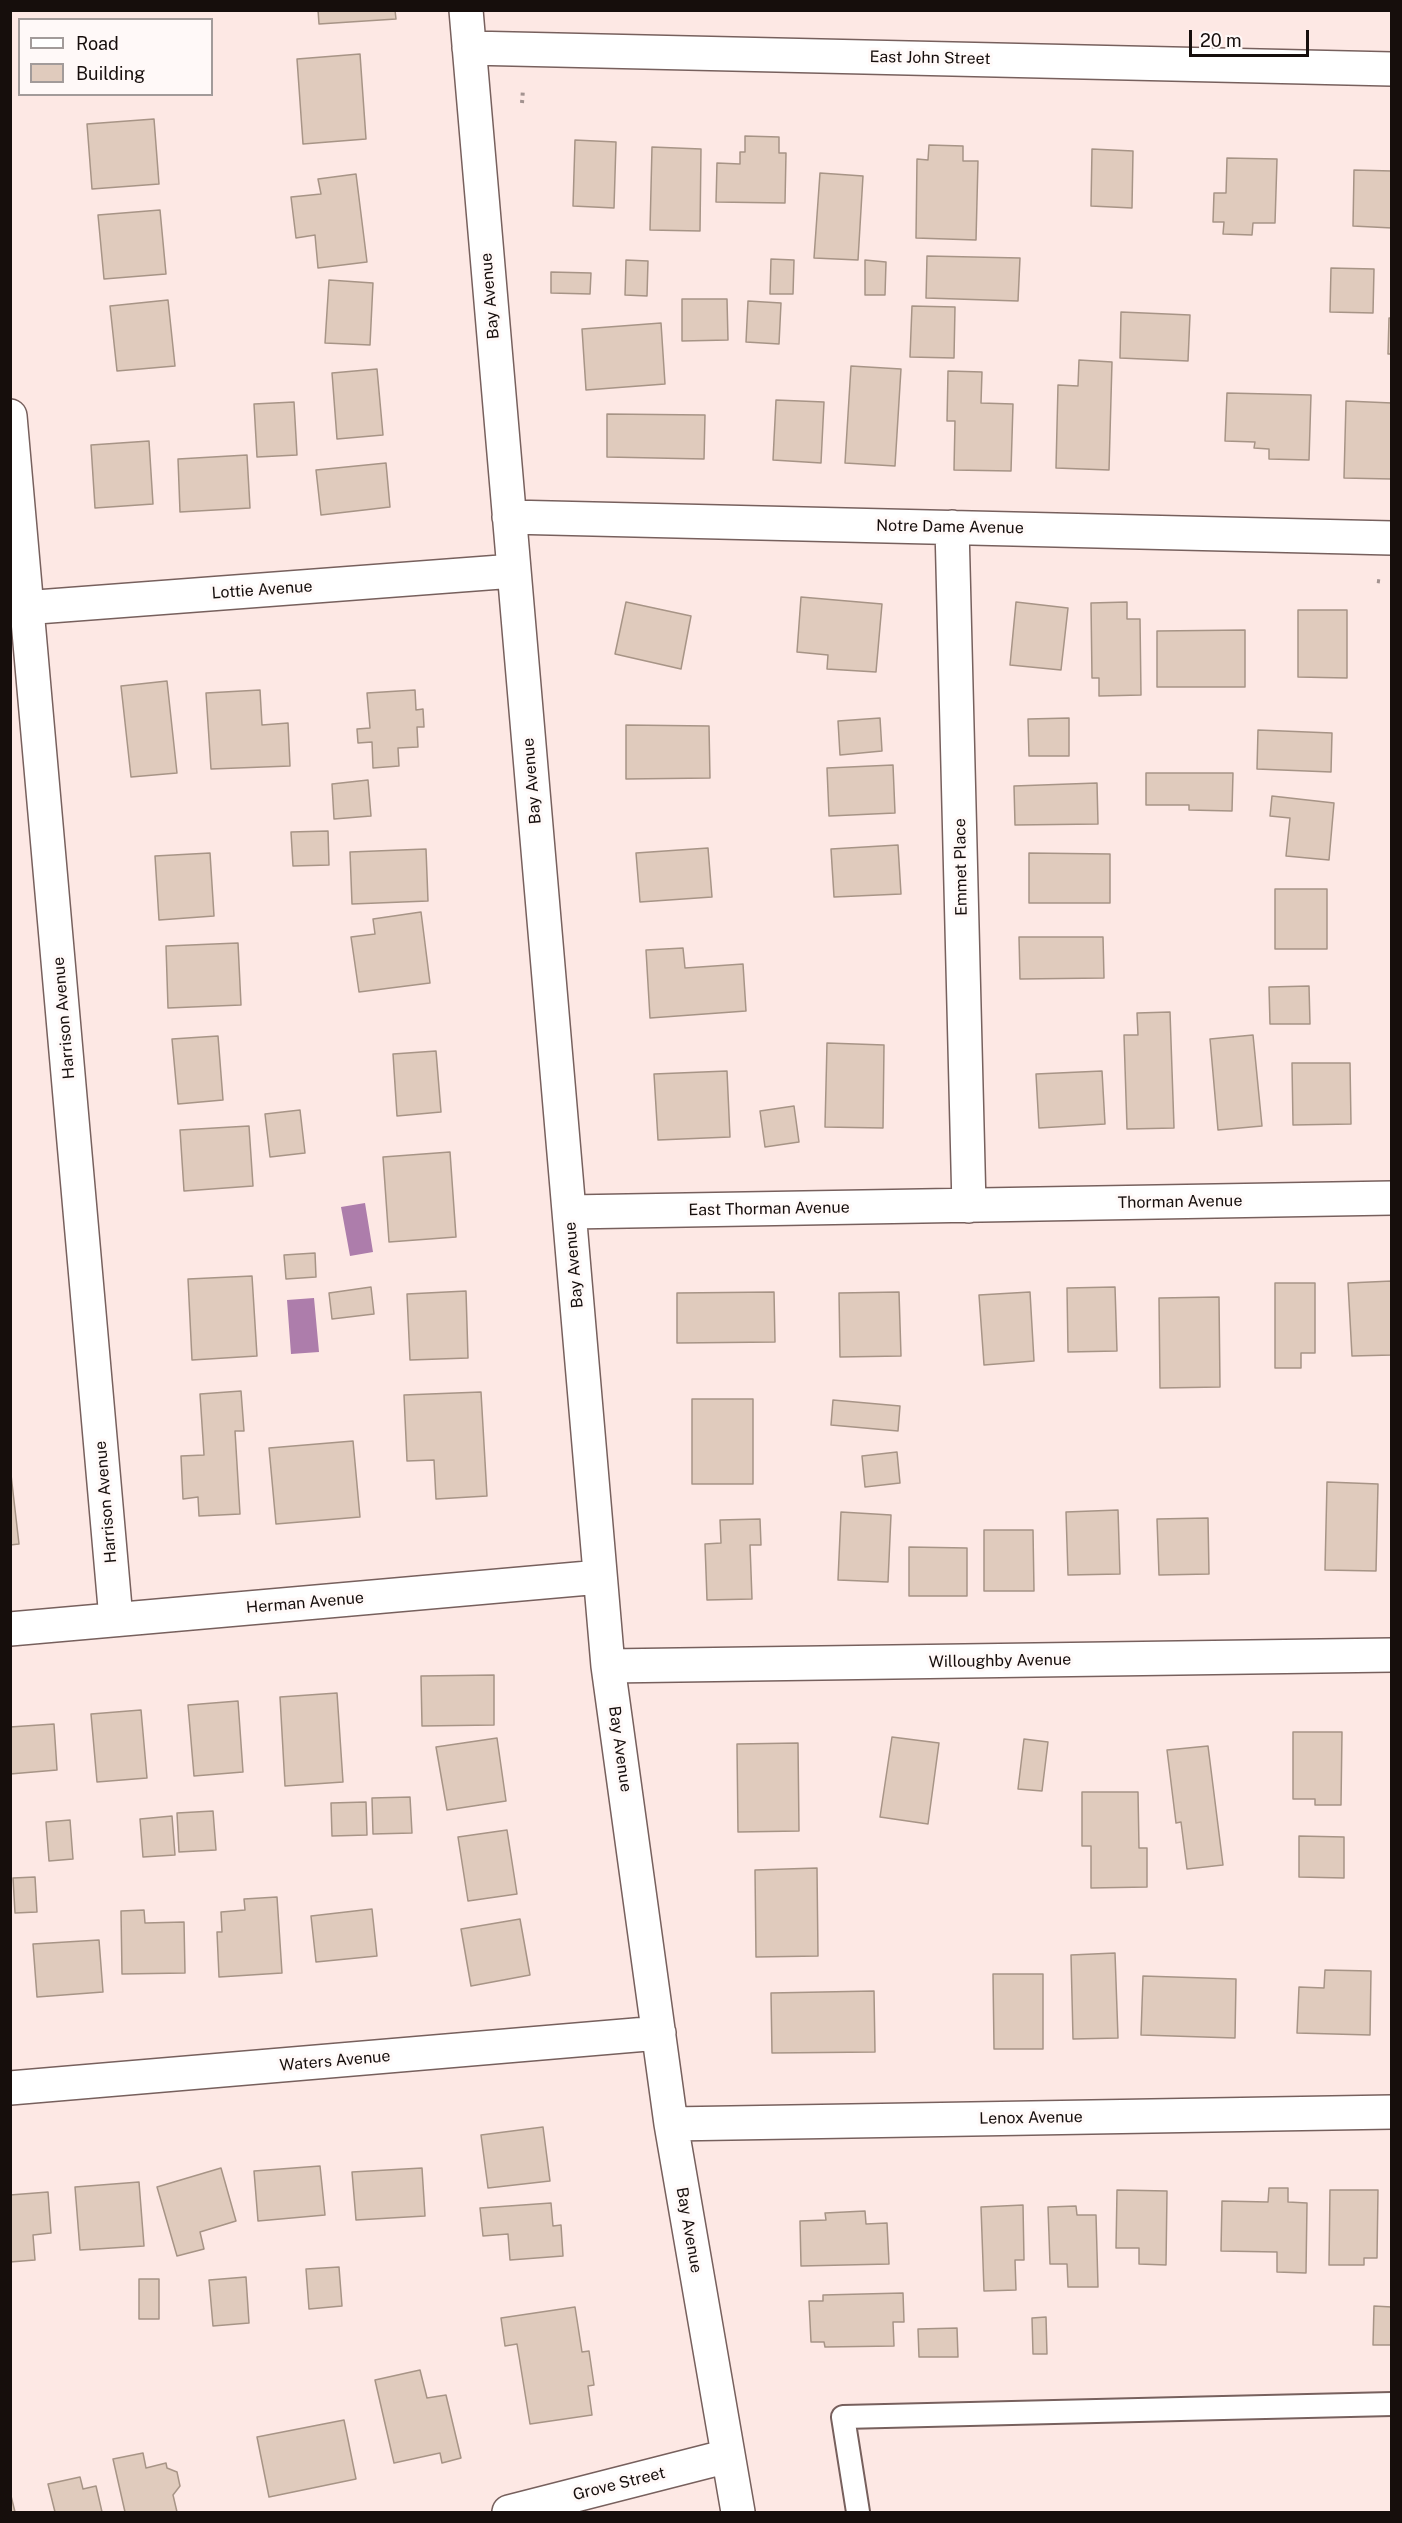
<!DOCTYPE html>
<html>
<head>
<meta charset="utf-8">
<style>
  body { margin:0 }
  #map { position:relative; width:1402px; height:2523px; overflow:hidden; background:#fde8e4; font-family:"Public Sans",sans-serif }
  canvas { display:block }
  .frame { position:absolute; inset:0; border:12px solid #160e0c; pointer-events:none }
  .legend { position:absolute; left:18px; top:18px; width:195px; height:78px; box-sizing:border-box; background:#fff9f8; border:2px solid #a29b9a; margin:0; padding:8px 10px; list-style:none; font-size:18px; color:#160e0c }
  .legend li { display:flex; align-items:center; gap:12px; height:30px }
  .legend b { width:30px; border:2px solid #a29b9a }
  .scale { position:absolute; left:1189px; top:30px; width:120px; height:27px; box-sizing:border-box; border:3px solid #160e0c; border-top:0; padding-left:8px; font-size:18px; line-height:21px; white-space:nowrap; color:#160e0c; -webkit-text-stroke:4px #fff9f8; paint-order:stroke }
</style>
</head>
<body>
<div id="map">
<canvas width="1402" height="2523"></canvas>
<div class="frame"></div>
<ul class="legend">
<li><b style="height:8px;background:#fff"></b>Road</li>
<li><b style="height:16px;background:#e0cbbd"></b>Building</li>
</ul>
<div class="scale">20 m</div>
</div>
<script>
const ctx = document.querySelector('canvas').getContext('2d');
ctx.lineJoin = 'round';
function fill(path, color) {
  ctx.fillStyle = color;
  ctx.fill(path, 'evenodd');
}
function trace(path, color, width, dash) {
  ctx.strokeStyle = color;
  ctx.lineWidth = width;
  ctx.lineCap = dash ? 'butt' : 'round';
  ctx.setLineDash(dash || []);
  ctx.stroke(path);
}
function label(font, color, halo, rows, align = 'center') {
  ctx.font = font + ' "Public Sans",sans-serif';
  ctx.lineWidth = 6;
  ctx.setLineDash([]);
  ctx.textBaseline = 'middle';
  ctx.strokeStyle = halo;
  ctx.fillStyle = color;
  for (const [text, x, y, turn = 0] of rows) {
    ctx.save();
    ctx.translate(x, y);
    ctx.rotate((+turn || 0) * Math.PI / 180);
    ctx.textAlign = isNaN(turn) ? turn : align;
    if (halo) ctx.strokeText(text, 0, 0);
    ctx.fillText(text, 0, 0);
    ctx.restore();
  }
}
fill(new Path2D(`
  M365,1203L373,1252L350,1256L341,1207Z
  M314,1298L319,1352L291,1354L287,1300Z`), '#ad7dab');
const building = new Path2D(`
  M318,10H395L396,19L319,24Z
  M360,54L366,139L303,144L297,59Z
  M154,119L159,184L92,189L87,124Z
  M745,136L779,137V153H786L785,203L716,202L717,163L740,164V152H745Z
  M575,140L616,142L614,208L573,206Z
  M929,145L963,146V161H978L976,240L916,238L917,159L928,160Z
  M652,147L701,149L700,231L650,230Z
  M1092,149L1133,151L1132,208L1091,206Z
  M1227,158L1277,159L1275,223H1253L1252,235L1223,234L1224,222H1213L1214,193H1226Z
  M1354,170L1392,171V228L1353,226Z
  M820,173L863,176L858,260L814,258Z
  M356,174L367,262L318,268L315,235L296,238L291,197L321,194L318,179Z
  M160,210L166,274L104,279L98,215Z
  M927,256L1020,258L1018,301L926,298Z
  M771,259L794,260L793,294H770Z
  M626,260L648,261L647,296L625,295Z
  M865,260L886,262L885,295H865Z
  M1331,268L1374,269L1373,313L1330,312Z
  M551,272L591,273L590,294L551,293Z
  M329,280L373,283L370,345L325,343Z
  M682,299H727L728,340L682,341Z
  M168,300L175,366L117,371L110,306Z
  M748,301L781,303L779,344L746,342Z
  M912,306L955,307L954,358L910,357Z
  M1121,312L1190,315L1188,361L1120,358Z
  M1389,318H1392V354H1388Z
  M661,323L665,384L586,390L582,329Z
  M1079,360L1112,362L1109,470L1056,468L1058,385L1078,386Z
  M851,366L901,369L895,466L845,463Z
  M377,369L383,435L337,439L332,373Z
  M948,371L982,372L981,403L1013,404L1011,471L954,470L955,421H947Z
  M1227,393L1311,395L1309,460L1269,459V449L1254,448L1255,442L1225,441Z
  M776,400L824,402L821,463L773,460Z
  M1346,401L1392,403L1391,479L1344,478Z
  M294,402L297,455L257,457L254,404Z
  M607,414L705,415L704,459L607,457Z
  M149,441L153,504L95,508L91,445Z
  M247,455L250,508L180,512L178,459Z
  M386,463L390,507L321,515L316,470Z
  M801,597L882,604L876,672L827,669L828,655L797,652Z
  M626,602L691,616L681,669L615,654Z
  M1016,602L1068,608L1061,670L1010,665Z
  M1127,602V619H1140L1141,695L1099,696V678H1092L1091,603Z
  M1298,610H1347V678L1298,677Z
  M1245,630V687H1157V631Z
  M167,681L177,773L131,777L121,686Z
  M260,690L262,725L288,723L290,766L211,769L206,693Z
  M415,690L416,710L423,709L424,727H417L418,747L398,748L399,766L373,768L372,742L358,743L357,729L370,728L367,693Z
  M880,718L882,751L840,755L838,721Z
  M1069,718V756H1029L1028,719Z
  M626,725L709,726L710,778L626,779Z
  M1258,730L1332,733L1331,772L1257,769Z
  M893,765L895,813L829,816L827,768Z
  M1146,773H1233L1232,811L1189,810V805H1146Z
  M368,780L371,816L334,819L332,784Z
  M1097,783L1098,824L1015,825L1014,786Z
  M1272,796L1334,803L1329,860L1286,856L1290,818L1270,816Z
  M328,831L329,865L293,866L291,832Z
  M898,845L901,894L834,897L831,849Z
  M708,848L712,897L640,902L636,853Z
  M426,849L428,901L352,904L350,852Z
  M210,853L214,916L159,920L155,856Z
  M1029,853L1110,854V903H1029Z
  M1275,889H1327V949H1275Z
  M421,912L430,983L359,992L351,937L375,934L373,919Z
  M1019,937H1103L1104,978L1020,979Z
  M238,943L241,1005L168,1008L166,946Z
  M683,948L685,968L743,964L746,1011L650,1018L646,950Z
  M1309,986L1310,1024H1270L1269,987Z
  M1170,1012L1174,1128L1127,1129L1124,1035H1138L1137,1013Z
  M1253,1035L1262,1126L1218,1130L1210,1039Z
  M218,1036L223,1100L178,1104L172,1039Z
  M827,1043L884,1045L883,1128L825,1127Z
  M436,1051L441,1112L397,1116L393,1054Z
  M1292,1063H1350L1351,1124L1293,1125Z
  M727,1071L730,1137L658,1140L654,1074Z
  M1102,1071L1105,1124L1039,1128L1036,1074Z
  M794,1106L799,1142L765,1147L760,1111Z
  M300,1110L305,1153L270,1157L265,1114Z
  M249,1126L253,1186L184,1191L180,1130Z
  M450,1152L456,1237L389,1242L383,1157Z
  M315,1253L316,1277L286,1279L284,1255Z
  M252,1276L257,1356L192,1360L188,1279Z
  M1392,1281V1355L1352,1356L1348,1283Z
  M1275,1283H1315V1353H1301V1368H1275Z
  M371,1287L374,1314L332,1319L329,1293Z
  M1115,1287L1117,1351L1068,1352L1067,1288Z
  M466,1291L468,1358L410,1360L407,1294Z
  M774,1292L775,1342L677,1343V1293Z
  M899,1292L901,1356L840,1357L839,1293Z
  M1030,1292L1034,1361L984,1365L979,1295Z
  M1219,1297L1220,1387L1160,1388L1159,1298Z
  M241,1391L244,1431H235L240,1514L199,1516L198,1497L183,1499L181,1456L204,1455L200,1394Z
  M481,1392L487,1496L436,1499L434,1460L407,1461L404,1395Z
  M692,1399H753V1484H692Z
  M833,1400L900,1406L898,1431L831,1425Z
  M353,1441L360,1517L276,1524L269,1448Z
  M897,1452L900,1483L865,1487L862,1456Z
  M10,1466L19,1544L10,1545Z
  M1327,1482L1378,1484L1376,1571L1325,1570Z
  M1118,1510L1120,1574L1068,1575L1066,1512Z
  M841,1512L891,1515L888,1582L838,1580Z
  M1208,1518L1209,1574L1159,1575L1157,1519Z
  M760,1519L761,1545H750L752,1599L707,1600L705,1544L721,1543L720,1520Z
  M984,1530H1033L1034,1591H984Z
  M909,1547L967,1548V1596H909Z
  M494,1675V1725L422,1726L421,1676Z
  M337,1693L343,1782L285,1786L280,1697Z
  M238,1701L243,1772L194,1776L188,1705Z
  M141,1710L147,1778L97,1782L91,1714Z
  M54,1724L57,1770L10,1774V1727Z
  M1293,1732H1342L1341,1805H1315V1799H1293Z
  M892,1737L939,1743L928,1824L880,1817Z
  M497,1738L506,1801L447,1810L436,1747Z
  M1024,1739L1048,1742L1042,1791L1018,1789Z
  M798,1743L799,1831L738,1832L737,1744Z
  M1208,1746L1223,1865L1187,1869L1181,1822L1176,1823L1167,1750Z
  M1082,1792H1138L1139,1848H1147V1887L1091,1888V1846H1082Z
  M410,1797L412,1833L373,1834L372,1798Z
  M366,1802L367,1835L332,1836L331,1803Z
  M213,1811L216,1850L179,1852L177,1813Z
  M172,1816L175,1855L143,1857L140,1819Z
  M70,1820L73,1859L49,1861L46,1822Z
  M507,1830L517,1894L468,1901L458,1837Z
  M1299,1836L1344,1837V1878L1299,1877Z
  M817,1868L818,1956L756,1957L755,1870Z
  M35,1877L37,1912L15,1913L13,1878Z
  M277,1897L282,1973L219,1977L217,1932H222L221,1912L245,1910L244,1899Z
  M372,1909L377,1956L316,1962L311,1916Z
  M144,1910L145,1923L184,1922L185,1973L122,1974L121,1911Z
  M520,1919L530,1975L471,1986L461,1929Z
  M99,1940L103,1992L37,1997L33,1944Z
  M1115,1953L1118,2038L1073,2039L1071,1955Z
  M1325,1970L1371,1971L1370,2035L1297,2033L1299,1987L1324,1988Z
  M993,1974H1043V2049H994Z
  M1143,1976L1236,1979L1235,2038L1141,2035Z
  M874,1991L875,2052L772,2053L771,1993Z
  M543,2127L550,2181L488,2188L481,2135Z
  M320,2166L325,2215L258,2221L254,2171Z
  M221,2168L236,2221L200,2232L204,2249L177,2256L157,2187Z
  M422,2168L425,2216L356,2220L352,2172Z
  M139,2182L144,2246L80,2250L75,2187Z
  M1269,2188H1288V2202L1307,2203L1306,2273L1277,2272V2252L1221,2251L1222,2201L1268,2202Z
  M1117,2190L1167,2191L1166,2265L1139,2264V2248H1116Z
  M1330,2190H1378L1377,2258H1364V2265H1329Z
  M48,2192L51,2233L33,2235L35,2260L10,2262V2195Z
  M551,2203L553,2226L561,2225L563,2256L510,2260L508,2234L483,2236L480,2208Z
  M1023,2205L1024,2260H1015L1016,2290L984,2291L981,2207Z
  M1076,2206L1077,2215H1096L1098,2287H1068L1067,2264H1050L1048,2207Z
  M865,2211L866,2224L887,2223L889,2264L801,2266L800,2221L826,2220L825,2213Z
  M339,2267L342,2306L309,2309L306,2269Z
  M246,2277L249,2323L213,2326L209,2280Z
  M139,2279H159V2319H139Z
  M903,2293L904,2322H893L894,2346L825,2347L824,2342H811L809,2301H823V2295Z
  M1374,2306L1392,2307V2345H1373Z
  M575,2307L582,2352L589,2351L594,2385L588,2386L592,2415L530,2424L517,2344L505,2346L501,2318Z
  M1046,2317L1047,2354H1033L1032,2318Z
  M957,2328L958,2357H919L918,2329Z
  M420,2370L427,2398L446,2395L461,2458L442,2463L440,2453L394,2463L375,2380Z
  M344,2420L356,2479L269,2497L257,2437Z
  M143,2453L146,2468L166,2463L167,2468L177,2472L180,2486L173,2495L177,2512H125L113,2459Z
  M80,2477L83,2489L96,2486L102,2512H55L48,2484Z
  M11,2496L15,2512H10Z`);
fill(building, '#e0cbbd');
trace(building, '#a79486', 1.5);
const lane = new Path2D(`
  M858,2512L843,2417L1392,2404`);
const street = new Path2D(`
  M466,10L608,1666L671,2124L738,2512
  M469,48L1392,69
  M10,416L116,1619
  M509,517L1392,538
  M952,527L969,1206
  M10,609L514,571
  M569,1212L1392,1198
  M10,1629L600,1577
  M608,1666L1392,1655
  M10,2088L659,2033
  M671,2124L1392,2112
  M509,2512L728,2456`);
trace(lane, '#77605d', 26);
trace(street, '#77605d', 36);
trace(new Path2D(`
  M522,103L523,89
  M1377,581L1384,582`), '#a39390', 4, [3, 4.5]);
trace(lane, '#fff', 22);
trace(street, '#fff', 33);
label('16px', '#160e0c', '#fff9f8', [
  ["East John Street",930,58,1],
  ["Bay Avenue",490,296,-95],
  ["Notre Dame Avenue",950,527,1],
  ["Lottie Avenue",262,590,-4],
  ["Bay Avenue",532,781,-95],
  ["Emmet Place",961,867,-91],
  ["Harrison Avenue",64,1018,-95],
  ["Thorman Avenue",1180,1202,-1],
  ["East Thorman Avenue",769,1209,-1],
  ["Bay Avenue",574,1265,-95],
  ["Harrison Avenue",106,1502,-95],
  ["Herman Avenue",305,1603,-5],
  ["Willoughby Avenue",1000,1661,-1],
  ["Bay Avenue",620,1749,82],
  ["Waters Avenue",335,2061,-5],
  ["Lenox Avenue",1031,2118,-1],
  ["Bay Avenue",689,2230,80],
  ["Grove Street",619,2484,-14]
]);
</script>
</body>
</html>
